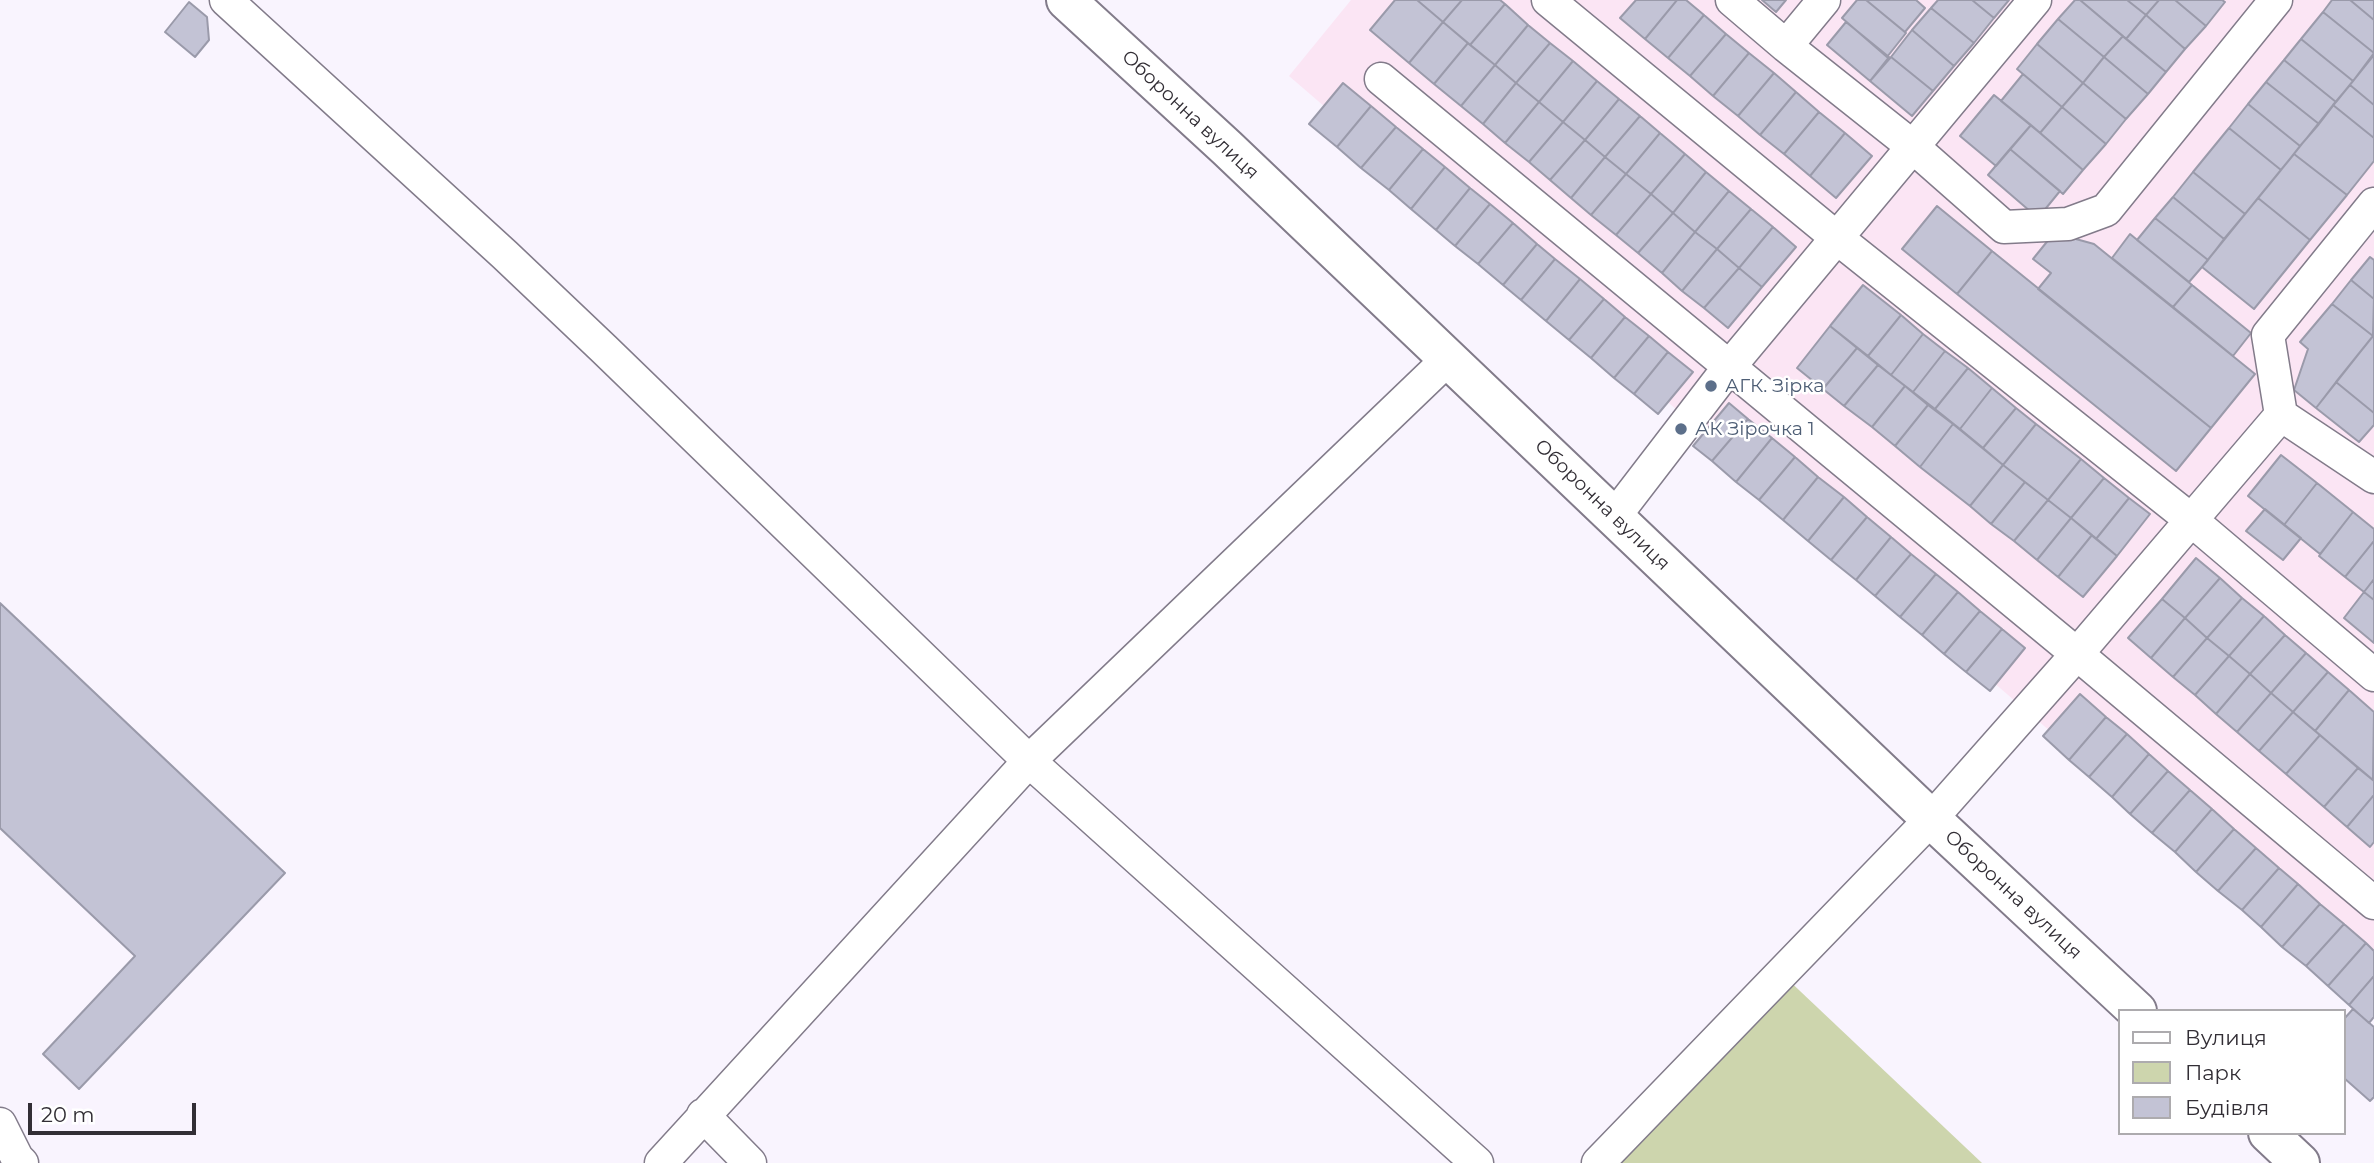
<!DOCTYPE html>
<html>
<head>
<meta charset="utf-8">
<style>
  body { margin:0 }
  #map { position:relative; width:2374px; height:1163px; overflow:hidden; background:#f9f4fe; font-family:Montserrat,sans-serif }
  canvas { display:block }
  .legend { position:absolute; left:2118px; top:1009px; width:228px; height:126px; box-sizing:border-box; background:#fff; border:2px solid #adabae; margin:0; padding:9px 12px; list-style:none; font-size:21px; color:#322e35 }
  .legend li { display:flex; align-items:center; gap:14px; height:35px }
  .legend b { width:35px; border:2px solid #adabae }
  .scale { position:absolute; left:28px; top:1103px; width:168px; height:32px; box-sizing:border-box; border:4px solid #322e35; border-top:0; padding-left:9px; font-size:21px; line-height:24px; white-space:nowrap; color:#322e35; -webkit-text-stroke:5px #fff; paint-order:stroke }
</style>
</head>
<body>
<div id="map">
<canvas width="2374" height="1163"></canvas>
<ul class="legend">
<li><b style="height:9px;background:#fff"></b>Вулиця</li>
<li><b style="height:19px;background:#cdd5ad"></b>Парк</li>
<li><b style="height:19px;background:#c3c3d5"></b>Будівля</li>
</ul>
<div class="scale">20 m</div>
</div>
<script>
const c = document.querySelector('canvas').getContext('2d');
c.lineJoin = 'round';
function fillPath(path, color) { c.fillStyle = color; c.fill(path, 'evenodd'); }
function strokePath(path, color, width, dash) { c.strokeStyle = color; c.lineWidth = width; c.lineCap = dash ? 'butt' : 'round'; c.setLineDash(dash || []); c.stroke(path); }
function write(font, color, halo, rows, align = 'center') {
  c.font = font + ' Montserrat,sans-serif'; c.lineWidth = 5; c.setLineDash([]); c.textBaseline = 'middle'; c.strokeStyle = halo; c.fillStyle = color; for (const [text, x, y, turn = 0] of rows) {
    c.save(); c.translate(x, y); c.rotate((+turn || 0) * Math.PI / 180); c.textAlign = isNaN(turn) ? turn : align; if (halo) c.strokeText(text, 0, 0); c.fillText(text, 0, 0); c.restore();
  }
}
const industrial = new Path2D(`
  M1351 0H2374V1010L1289 76Z`);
const green = new Path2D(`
  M1782 974 1982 1163H1601Z`);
const building = new Path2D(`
  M1395 0H1417L1443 22 1409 63 1370 30Z
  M1417 0H1462L1443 22Z
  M1462 0H1500L1505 4 1470 45 1443 22Z
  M1636 0H1677L1645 39 1620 18Z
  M1677 0H1686L1704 15 1668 58 1645 39Z
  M1762 0H1786L1776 12Z
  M1857 0H1866L1906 33 1887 57 1842 18Z
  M1866 0H1916L1925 8 1905 32Z
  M1938 0H1972L1994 18 1974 43 1931 8Z
  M1972 0H2009L1994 18Z
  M2075 0H2080L2123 36 2104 57 2058 19Z
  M2080 0H2127L2146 15 2126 39Z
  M2127 0H2159L2146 15Z
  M2159 0H2175L2206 26 2185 49 2146 15Z
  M2175 0H2222L2225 2 2206 26Z
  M2332 0H2350L2374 20V53L2323 12Z
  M2350 0H2374V20Z
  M189 2 207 17 209 40 195 57 165 32Z
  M1505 4 1528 25 1495 65 1470 45Z
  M1931 8 1974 43 1954 66 1912 30Z
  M2323 12 2374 53 2353 81 2301 39Z
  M1704 15 1726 34 1690 76 1668 58Z
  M2146 15 2185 49 2166 72 2126 39Z
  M2058 19 2104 57 2083 83 2037 44Z
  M1443 22 1468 43 1434 84 1409 63Z
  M1846 22 1889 57 1870 81 1827 45Z
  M1528 25 1550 43 1516 83 1495 65Z
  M1912 30 1954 66 1933 91 1891 57Z
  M1726 34 1749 53 1713 96 1690 76Z
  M2123 36 2166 72 2148 94 2104 57Z
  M2301 39 2353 81 2336 102 2284 60Z
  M1468 43 1495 65 1461 106 1434 84Z
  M1550 43 1573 61 1539 102 1516 83Z
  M2037 44 2083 83 2062 107 2017 69Z
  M1749 53 1774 73 1738 116 1713 96Z
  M2374 55V105L2350 85Z
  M1891 57 1933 91 1912 116 1870 81Z
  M2104 57 2148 94 2126 119 2083 83Z
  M2284 60 2336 102 2319 124 2266 82Z
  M1573 61 1597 81 1563 122 1539 102Z
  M1495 65 1516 83 1483 124 1461 106Z
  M1774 73 1796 92 1760 135 1738 116Z
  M2023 74 2062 107 2040 133 2001 101Z
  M1597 81 1619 99 1585 140 1563 122Z
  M2266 82 2319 124 2300 146 2248 104Z
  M1343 83 1371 106 1337 147 1309 124Z
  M1516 83 1539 102 1505 143 1483 124Z
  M2083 83 2126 119 2106 144 2062 107Z
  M2350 85 2374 105V138L2333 105Z
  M1796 92 1819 112 1784 154 1760 135Z
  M1994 95 2031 125 1996 166 1960 136Z
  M1619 99 1640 116 1605 157 1585 140Z
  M1539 102 1563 122 1529 162 1505 143Z
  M2248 104 2300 146 2281 170 2229 128Z
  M2333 105 2374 138V161L2347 195 2294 154Z
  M1371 106 1396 127 1361 168 1337 147Z
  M2062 107 2106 144 2083 170 2040 133Z
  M1819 112 1845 133 1810 176 1784 154Z
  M1640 116 1660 133 1626 174 1605 157Z
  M1563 122 1585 140 1550 180 1529 162Z
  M2031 125 2083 170 2063 194 2010 149Z
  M1396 127 1423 149 1389 190 1361 168Z
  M2229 128 2281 170 2245 214 2193 172Z
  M1660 133 1685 154 1651 194 1626 174Z
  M1845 133 1872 156 1836 198 1810 176Z
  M1585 140 1605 157 1571 198 1550 180Z
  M1423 149 1445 167 1411 209 1389 190Z
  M2010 149 2060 191 2038 218 1988 175Z
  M1685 154 1706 172 1673 213 1651 194Z
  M2294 154 2347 195 2310 240 2258 198Z
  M1605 157 1626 174 1591 215 1571 198Z
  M1445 167 1470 188 1436 230 1411 209Z
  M1706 172 1729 191 1695 232 1673 213Z
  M2193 172 2245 214 2224 239 2173 197Z
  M1626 174 1651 194 1616 235 1591 215Z
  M1470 188 1490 204 1455 246 1436 230Z
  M1729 191 1751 209 1717 249 1695 232Z
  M1651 194 1673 213 1638 253 1616 235Z
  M2173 197 2224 239 2208 260 2155 218Z
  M2258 198 2310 240 2254 309 2202 267Z
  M1490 204 1513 223 1478 264 1455 246Z
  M1937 206 1992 251 1957 294 1902 249Z
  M1751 209 1773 227 1739 268 1717 249Z
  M1673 213 1695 232 1662 273 1638 253Z
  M2155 218 2208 260 2189 282 2137 240Z
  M1513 223 1537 244 1503 285 1478 264Z
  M1773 227 1796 247 1762 287 1739 268Z
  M1695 232 1717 249 1682 291 1662 273Z
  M2054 233 2094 244 2255 374 2211 428 2038 289 2051 273 2033 259Z
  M2130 234 2192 285 2173 307 2112 258Z
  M1537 244 1555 259 1521 300 1503 285Z
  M1717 249 1739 268 1704 308 1682 291Z
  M1992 251 2211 428 2176 471 1957 294Z
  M2370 257 2374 260V299L2351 280Z
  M1555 259 1580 279 1546 321 1521 300Z
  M1739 268 1762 287 1728 328 1704 308Z
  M1580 279 1604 299 1569 340 1546 321Z
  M2351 280 2374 299 2373 336 2332 304Z
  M1863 285 1901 315 1868 356 1830 326Z
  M2192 285 2251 333 2233 356 2173 307Z
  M1604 299 1625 317 1591 358 1569 340Z
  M2332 304 2373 336 2316 408 2294 390 2308 349 2300 342Z
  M1901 315 1923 334 1891 375 1868 356Z
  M1625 317 1649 336 1614 378 1591 358Z
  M1830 326 1857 348 1823 389 1797 368Z
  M1923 334 1945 351 1913 392 1891 375Z
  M1649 336 1668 352 1634 394 1614 378Z
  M2373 336 2374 337V413L2336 382Z
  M1857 348 1878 365 1844 406 1823 389Z
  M1945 351 1968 368 1935 409 1913 392Z
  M1668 352 1693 372 1658 414 1634 394Z
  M1878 365 1905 386 1872 427 1844 406Z
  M1968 368 1992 388 1960 429 1935 409Z
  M2336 382 2374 413V425L2359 442 2316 408Z
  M1905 386 1928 405 1895 446 1872 427Z
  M1992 388 2016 408 1983 448 1960 429Z
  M1729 403 1748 419 1712 461 1693 446Z
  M1928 405 1953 424 1920 467 1895 446Z
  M2016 408 2036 424 2003 465 1983 448Z
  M1748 419 1772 438 1736 482 1712 461Z
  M1953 424 2003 465 1970 506 1920 467Z
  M2036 424 2081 459 2048 500 2003 465Z
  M1772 438 1795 457 1759 500 1736 482Z
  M2281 455 2317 483 2284 525 2248 496Z
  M1795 457 1818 477 1783 520 1759 500Z
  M2081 459 2104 478 2071 518 2048 500Z
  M2003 465 2025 482 1991 524 1970 506Z
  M1818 477 1844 497 1808 541 1783 520Z
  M2104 478 2129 498 2096 539 2071 518Z
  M2025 482 2048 500 2014 541 1991 524Z
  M2317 483 2353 512 2320 554 2284 525Z
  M1844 497 1867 517 1831 560 1808 541Z
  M2129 498 2150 514 2117 556 2096 539Z
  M2048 500 2071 518 2037 560 2014 541Z
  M2265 509 2301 538 2283 560 2246 531Z
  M2353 512 2374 529V541L2345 577 2319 556Z
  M1867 517 1891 537 1856 580 1831 560Z
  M2071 518 2092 535 2058 577 2037 560Z
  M2092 535 2117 556 2083 597 2058 577Z
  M1891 537 1911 554 1875 596 1856 580Z
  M2374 541V579L2364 592 2345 577Z
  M1911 554 1936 574 1900 617 1875 596Z
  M2196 558 2220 578 2185 618 2162 599Z
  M1936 574 1958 592 1922 635 1900 617Z
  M2220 578 2242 598 2207 638 2185 618Z
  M2374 579V600L2364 592Z
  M1958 592 1980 611 1944 654 1922 635Z
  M2364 592 2374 600V643L2344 618Z
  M2242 598 2264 616 2229 656 2207 638Z
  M2162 599 2185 618 2151 658 2128 638Z
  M0 603 285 873 79 1089 43 1054 135 956 0 828Z
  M1980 611 2002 629 1966 672 1944 654Z
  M2264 616 2285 635 2250 674 2229 656Z
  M2185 618 2207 638 2173 677 2151 658Z
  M2002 629 2025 648 1990 691 1966 672Z
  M2285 635 2306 653 2271 693 2250 674Z
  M2207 638 2229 656 2195 695 2173 677Z
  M2306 653 2328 672 2293 712 2271 693Z
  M2229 656 2250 674 2216 714 2195 695Z
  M2328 672 2349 690 2315 731 2293 712Z
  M2250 674 2271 693 2237 732 2216 714Z
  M2349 690 2374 712 2373 780 2315 731Z
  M2271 693 2293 712 2259 751 2237 732Z
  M2080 694 2106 717 2069 760 2043 736Z
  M2293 712 2320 735 2286 774 2259 751Z
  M2106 717 2127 734 2089 777 2069 760Z
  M2127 734 2149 754 2112 797 2089 777Z
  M2320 735 2358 768 2324 807 2286 774Z
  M2149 754 2168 771 2130 814 2112 797Z
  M2358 768 2374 781V795L2347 827 2324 807Z
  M2168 771 2190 790 2152 833 2130 814Z
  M2190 790 2212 809 2175 852 2152 833Z
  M2374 795V842L2370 847 2347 827Z
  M2212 809 2234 829 2196 872 2175 852Z
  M2234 829 2256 848 2218 891 2196 872Z
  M2256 848 2279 868 2242 910 2218 891Z
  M2279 868 2298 884 2261 927 2242 910Z
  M2298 884 2320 904 2282 947 2261 927Z
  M2320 904 2344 924 2306 966 2282 947Z
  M2344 924 2366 943 2328 986 2306 966Z
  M2366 943 2374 951V976L2349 1005 2328 986Z
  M2374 976V1017L2369 1023 2349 1005Z
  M2353 1009 2374 1027V1097L2370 1101 2344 1078V1019Z`);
const lane = new Path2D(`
  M226 0 505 255 604 349 1029 761 1477 1163
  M1548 0 1837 238 2190 519 2374 675
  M1732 0 1786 46 1912 146 2004 227 2068 224 2106 210 2276 0
  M1786 46 1824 0
  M1381 79 2077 654 2374 903
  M2281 415 2374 477
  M1614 517 1730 366 2035 0
  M703 1115 750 1163
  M0 1124 17 1158 22 1163
  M661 1163 1029 761 1449 358
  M1598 1163 1931 819 2077 654 2281 415 2268 335 2374 204`);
const secondary = new Path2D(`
  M1066 0 1227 148 1931 819 2137 1011
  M2268 1133 2300 1163`);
const markers = [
  [1711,386,7,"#5c6f8a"],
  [1681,429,7,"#5c6f8a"]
];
const streetNames = [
  ["Оборонна вулиця",1190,115,43],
  ["Оборонна вулиця",1602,505,44],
  ["Оборонна вулиця",2013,895,43]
];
const serviceNames = [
  ["АГК. Зірка",1725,386],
  ["АК Зірочка 1",1695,429]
];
fillPath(industrial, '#fbe5f4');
fillPath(green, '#cdd5ad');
fillPath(building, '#c3c3d5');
strokePath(building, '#9a9aaa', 2);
strokePath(lane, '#827b8a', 35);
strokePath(secondary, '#827b8a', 42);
strokePath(lane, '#fff', 32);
strokePath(secondary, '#fff', 38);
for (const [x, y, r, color] of markers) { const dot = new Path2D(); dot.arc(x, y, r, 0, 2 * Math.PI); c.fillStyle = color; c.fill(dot); strokePath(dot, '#fff', 2.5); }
write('19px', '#322e35', '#fff', streetNames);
write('19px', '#4e5e75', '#fff', serviceNames, 'left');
</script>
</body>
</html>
